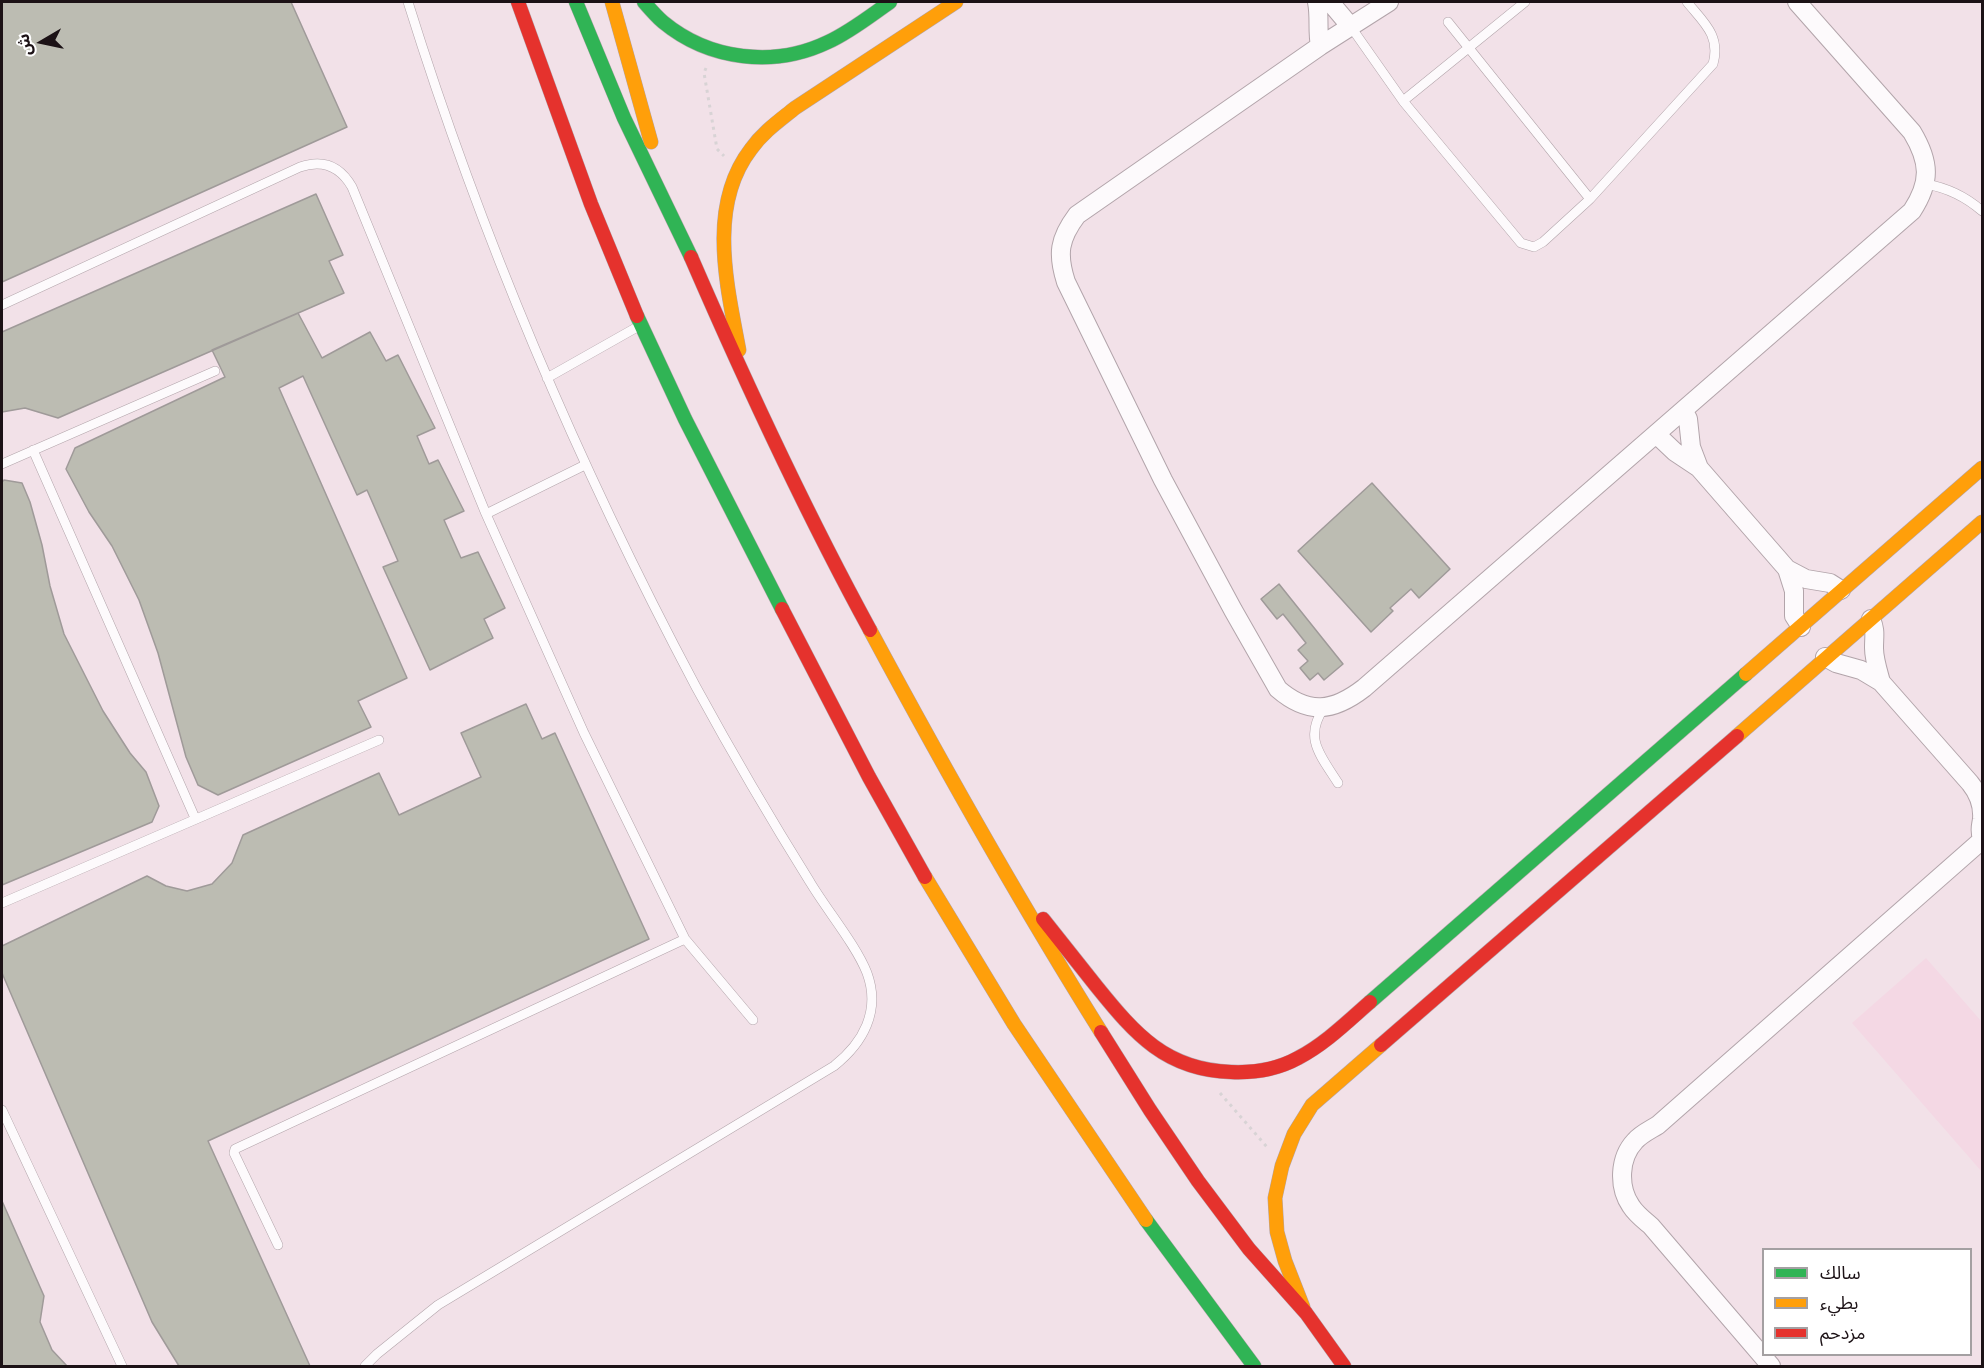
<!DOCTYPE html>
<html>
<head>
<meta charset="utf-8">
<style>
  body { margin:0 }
  #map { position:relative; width:1984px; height:1368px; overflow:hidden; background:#f2e1e8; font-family:"IBM Plex Sans","Noto Sans Arabic",sans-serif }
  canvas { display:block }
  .frame { position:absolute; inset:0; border:3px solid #1c1216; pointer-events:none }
  .legend { position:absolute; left:1762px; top:1248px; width:210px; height:108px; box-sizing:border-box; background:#fff; border:2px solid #a4a0a2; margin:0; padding:8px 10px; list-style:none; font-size:18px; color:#1c1216 }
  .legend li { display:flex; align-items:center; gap:12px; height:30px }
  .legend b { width:30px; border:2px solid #a4a0a2 }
  .north { position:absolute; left:12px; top:12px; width:60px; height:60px; -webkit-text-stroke:4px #fff; paint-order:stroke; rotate:261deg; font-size:16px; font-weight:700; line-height:24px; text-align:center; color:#1c1216 }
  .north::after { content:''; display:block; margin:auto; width:21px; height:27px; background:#1c1216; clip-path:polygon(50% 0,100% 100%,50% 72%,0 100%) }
</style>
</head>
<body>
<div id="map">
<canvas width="1984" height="1368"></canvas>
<div class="frame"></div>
<ul class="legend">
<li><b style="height:8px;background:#30b455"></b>سالك</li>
<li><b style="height:8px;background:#ff9f0a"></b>بطيء</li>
<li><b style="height:8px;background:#e5322d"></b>مزدحم</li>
</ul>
<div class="north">ش</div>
</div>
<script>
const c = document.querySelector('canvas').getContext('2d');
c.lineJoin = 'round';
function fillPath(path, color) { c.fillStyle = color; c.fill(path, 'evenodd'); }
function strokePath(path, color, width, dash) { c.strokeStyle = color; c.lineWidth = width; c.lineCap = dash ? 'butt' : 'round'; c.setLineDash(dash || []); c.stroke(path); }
const built = new Path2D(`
  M1926 958 1982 1022V1172L1852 1023Z`);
const building = new Path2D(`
  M2 2H291L347 127 2 282Z
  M316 194 343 255 329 261 344 293 58 418 25 408 2 412V332Z
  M298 313 322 358 370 332 386 361 398 355 435 428 417 436 429 464 438 460 464 511 444 520 461 558 478 552 505 608 484 619 493 638 430 670 383 567 398 561 367 490 357 495 303 376 279 388 407 678 358 701 371 727 218 795 198 785 186 757 158 653 139 600 112 546 89 512 66 469 75 448 225 377 212 350Z
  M4 480 22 483 30 502 42 545 50 586 64 634 103 711 130 753 146 772 159 806 152 822 2 885V482Z
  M1372 483 1450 569 1419 598 1411 589 1390 608 1393 611 1371 632 1298 551Z
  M1279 584 1343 664 1324 680 1318 673 1310 680 1300 668 1308 661 1298 650 1306 643 1283 614 1277 619 1261 599Z
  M526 704 542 739 555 733 649 939 208 1141 310 1366H179L152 1322 2 973V946L147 876 166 886 187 891 212 884 232 863 243 835 379 773 399 815 481 777 461 733Z
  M2 1201 44 1296 40 1322 52 1350 67 1366H2Z`);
const path = new Path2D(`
  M706 68 704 73 717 149 724 156
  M1220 1093 1267 1147`);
const lane = new Path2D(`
  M1448 22 1590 199
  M1351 27 1403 101 1521 243 1534 247 1543 242 1590 199 1713 64C1721 35 1703 22 1687 2
  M1403 101 1525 2
  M1926 184C1948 188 1965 196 1982 211
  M2 305 300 167C323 159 340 166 352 187L486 514 584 733 685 939 753 1020
  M547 378 639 326
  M33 450 195 818
  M2 464 215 371
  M486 514 585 465
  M1324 708C1303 738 1321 756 1338 783
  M2 903 379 740
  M2 1110 122 1366
  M278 1245 234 1153 235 1149 685 939
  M365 1366 377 1354 438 1305 834 1066C863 1043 881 1011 867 973 856 945 826 909 810 882 770 818 732 753 696 687 579 467 482 239 408 2`);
const street = new Path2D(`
  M1317 2C1320 17 1317 31 1320 46
  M1330 2 1351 27
  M1389 2 1320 46 1077 215C1059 239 1057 254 1066 282L1163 480 1233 610 1278 689C1308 715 1333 712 1364 688L1912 211C1931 182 1930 162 1912 132L1797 2
  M1684 411 1688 419 1691 447 1699 468
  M1656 434 1675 452 1699 468 1787 569 1806 579 1830 583 1841 590
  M1787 569 1794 591V616L1801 627
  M1871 619C1876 631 1874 635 1874 648 1874 659 1878 671 1881 682
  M1825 657 1836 663 1861 670 1881 682 1970 783C1978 793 1983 806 1982 819 1981 827 1979 830 1982 838
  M1771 1366 1651 1226C1644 1220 1636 1214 1631 1206 1618 1187 1619 1158 1635 1141 1641 1134 1650 1130 1658 1125L1982 840`);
const fast = new Path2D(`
  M576 2 624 118 691 257
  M644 2C650 9 656 16 663 22 709 60 774 68 828 42 850 32 870 16 890 2
  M637 316 685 419 782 609
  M1370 1002 1746 674
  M1146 1220 1254 1366`);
const slow = new Path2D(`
  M612 2 651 142
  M739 350C727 285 707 206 751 149 763 132 779 121 795 108L956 2
  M870 630C943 766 1019 901 1101 1032
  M1746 674 1982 468
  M1737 736 1982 522
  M925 877 1014 1024 1146 1220
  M1303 1307 1285 1261 1277 1232 1275 1198 1282 1166 1294 1134 1312 1105 1381 1045`);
const jam = new Path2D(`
  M518 2 591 204 637 316
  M691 257C746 384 804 509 870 630
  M782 609 869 777 925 877
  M1043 919C1061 942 1079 964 1097 987 1135 1034 1166 1070 1231 1072 1254 1073 1278 1069 1298 1058 1325 1044 1347 1022 1370 1002
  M1101 1032 1150 1110 1198 1181 1249 1249 1306 1313 1344 1366
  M1381 1045 1737 736`);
fillPath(built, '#f4d8e4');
fillPath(building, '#bcbcb2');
strokePath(building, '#9f9a99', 1.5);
strokePath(lane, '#b2a4aa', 10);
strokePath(street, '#b2a4aa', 20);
strokePath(fast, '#b2a4aa', 15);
strokePath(slow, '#b2a4aa', 15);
strokePath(jam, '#b2a4aa', 15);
strokePath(path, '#d8d3d5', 3, [3, 4.5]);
strokePath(lane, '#fdfafc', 9);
strokePath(street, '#fdfafc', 18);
strokePath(fast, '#30b455', 14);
strokePath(slow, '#ff9f0a', 14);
strokePath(jam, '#e5322d', 14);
</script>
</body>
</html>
